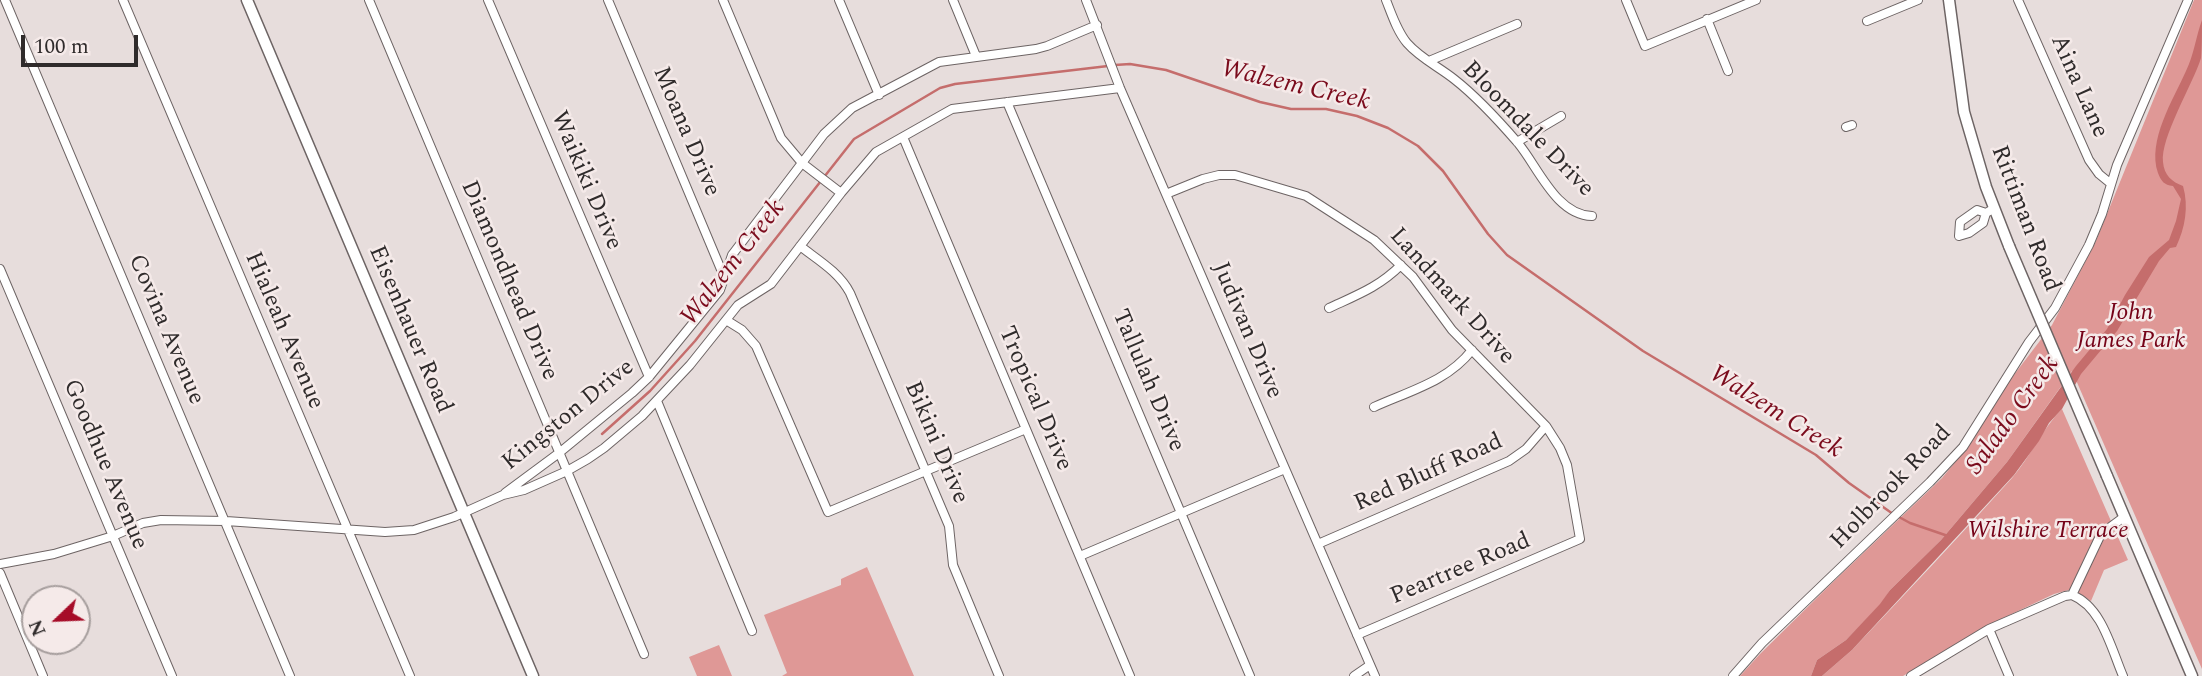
<!DOCTYPE html>
<html>
<head>
<meta charset="utf-8">
<style>
  body { margin:0 }
  #map { position:relative; width:2202px; height:676px; overflow:hidden; background:#e7dddc; font-family:Spectral,serif }
  canvas { display:block }
  .north { position:absolute; left:21px; top:585px; width:70px; height:70px; box-sizing:border-box; background:#f5eae9; border:2px solid #a69e9d; border-radius:50%; rotate:247deg; font-size:19px; font-weight:700; line-height:28px; text-align:center; color:#2f2b2b }
  .north::after { content:''; display:block; margin:auto; width:24px; height:32px; background:#a60c28; clip-path:polygon(50% 0,100% 100%,50% 72%,0 100%) }
  .scale { position:absolute; left:21px; top:35px; width:117px; height:32px; box-sizing:border-box; border:4px solid #2f2b2b; border-top:0; padding-left:9px; font-size:21px; line-height:24px; white-space:nowrap; color:#2f2b2b; -webkit-text-stroke:5px #f5eae9; paint-order:stroke }
</style>
</head>
<body>
<div id="map">
<canvas width="2202" height="676"></canvas>
<div class="north">N</div>
<div class="scale">100 m</div>
</div>
<script>
const c = document.querySelector('canvas').getContext('2d');
c.lineJoin = 'round';
function fillPath(path, color) { c.fillStyle = color; c.fill(path, 'evenodd'); }
function strokePath(path, color, width, dash) { c.strokeStyle = color; c.lineWidth = width; c.lineCap = dash ? 'butt' : 'round'; c.setLineDash(dash || []); c.stroke(path); }
function write(font, color, halo, rows, align = 'center') {
  c.font = font + ' Spectral,serif'; c.lineWidth = 5; c.setLineDash([]); c.textBaseline = 'middle'; c.strokeStyle = halo; c.fillStyle = color; for (const [text, x, y, turn = 0] of rows) {
    c.save(); c.translate(x, y); c.rotate((+turn || 0) * Math.PI / 180); c.textAlign = isNaN(turn) ? turn : align; if (halo) c.strokeText(text, 0, 0); c.fillText(text, 0, 0); c.restore();
  }
}
const green = new Path2D(`
  M2194 0H2202V669L2072 371 2007 462 1941 540 1890 590 1881 604 1846 640 1817 660 1811 676H1740L1760 654 1832 583 1942 478 1966 449 2010 380 2052 325 2096 241Z
  M2062 409 2128 560 2104 570 2091 601 2072 589 2054 594 1982 628 1903 676H1822L1852 650C1906 593 1960 536 2012 478 2031 456 2042 429 2062 409Z
  M867 567 914 676H782L787 673 764 615 841 585V579Z
  M719 645 732 676H697L689 657Z`);
const water = new Path2D(`
  M2202 20C2202 31 2202 47 2201 58 2193 84 2160 138 2163 162 2164 175 2172 182 2183 186 2189 207 2185 228 2176 247L2170 248 2159 261 2117 331 2081 374 2062 409 2049 423 2039 441 2014 475 1852 650 1822 676H1811L1817 660 1846 640 1880 604 1890 590 1941 540 2007 462 2076 366 2107 329 2125 295 2149 257 2169 240 2176 221 2181 199 2173 186C2164 185 2161 181 2158 173 2147 141 2173 100 2186 71 2194 55 2196 36 2202 20Z`);
const stream = new Path2D(`
  M1115 65 1130 64 1166 70 1260 102 1291 109H1326L1357 116 1388 128 1418 146 1443 171 1488 234 1507 255 1643 351 1816 455 1849 483 1893 514
  M602 434 650 391 695 341 854 139 940 88 955 84 1108 66
  M1899 517 1910 523 1948 536`);
const minor = new Path2D(`
  M5 0 290 676
  M123 0 410 676
  M369 0 644 654
  M488 0 649 377
  M608 0 725 279
  M723 0 781 138 802 163 841 193
  M839 0 879 95
  M953 0 976 56
  M1086 0 1120 88 1375 676
  M1386 0C1392 15 1397 31 1407 43 1420 58 1439 67 1454 79 1477 97 1499 121 1518 143 1538 167 1556 215 1592 216
  M1626 0 1645 46 1756 0
  M2018 0 2089 160 2099 174 2110 183
  M1707 19 1728 71
  M1867 21 1918 0
  M1429 61 1517 24
  M1007 102 1250 676
  M1846 127 1852 125
  M903 137 1130 676
  M1517 142 1561 116
  M1166 194 1203 179 1219 175H1235L1306 196 1374 240 1413 277 1452 330 1546 426 1560 448 1567 465 1580 539 1357 635
  M1986 213 1977 210 1960 222 1959 236 1969 233 1983 223 1986 213 1993 209
  M800 246C818 260 839 272 850 293L949 526 953 565 999 676
  M0 269 172 676
  M1329 308C1357 295 1379 287 1401 265
  M726 320 742 330 756 346 828 512 1026 429
  M657 401 752 631
  M1374 407C1409 391 1447 382 1472 350
  M505 493 559 453 632 393 649 377 720 290 732 255 824 134 852 108 939 62 1036 49 1047 46 1097 25
  M1318 544 1509 461 1526 449 1546 426
  M1080 556 1285 469
  M0 564 54 554 113 536 143 523 161 520 226 521 385 532 414 530 454 517 503 495 524 490 567 471 588 459 604 448 642 416 690 365 738 305 771 284 841 193 876 152 952 109 1120 88
  M0 573 43 676
  M2072 595C2102 607 2111 648 2123 676
  M2072 595 2101 534 2124 517
  M1989 629 2009 676
  M1354 676 1370 665
  M1733 676 1762 643 1930 482 1963 447 2029 342 2055 308 2089 245 2102 214 2117 165 2188 0
  M1911 676 1989 629 2065 596 2072 595`);
const major = new Path2D(`
  M247 0 533 676
  M1949 0 1964 112 1986 187 2009 246
  M2107 476 2192 676`);
const majorBridge = new Path2D(`
  M2009 246 2107 476`);
const streetNames = [
  ["Aina Lane",2078,87,66],
  ["Bloomdale Drive",1527,130,46],
  ["Moana Drive",685,132,67],
  ["Waikiki Drive",585,181,67],
  ["Rittiman Road",2024,219,69],
  ["Diamondhead Drive",508,281,67],
  ["Landmark Drive",1451,297,48],
  ["Covina Avenue",165,330,67],
  ["Eisenhauer Road",409,330,67],
  ["Hialeah Avenue",283,331,67],
  ["Judivan Drive",1246,331,67],
  ["Tallulah Drive",1147,381,67],
  ["Tropical Drive",1034,399,67],
  ["Kingston Drive",569,416,-39],
  ["Bikini Drive",935,443,67],
  ["Goodhue Avenue",104,465,67],
  ["Red Bluff Road",1429,474,-24],
  ["Holbrook Road",1892,488,-46],
  ["Peartree Road",1461,570,-23]
];
const parkNames = [
  ["John",2131,314],
  ["James Park",2131,342],
  ["Wilshire Terrace",2048,532]
];
const waterNames = [
  ["Walzem Creek",1295,87,13],
  ["Walzem Creek",734,264,-52],
  ["Walzem Creek",1775,413,32],
  ["Salado Creek",2014,416,-54]
];
fillPath(green, '#df9896');
fillPath(water, '#c56d6c');
strokePath(stream, '#c56d6c', 2.5);
strokePath(minor, '#6d6464', 10);
strokePath(major, '#6d6464', 13);
strokePath(minor, '#fff', 8);
strokePath(major, '#fff', 10);
strokePath(majorBridge, '#6d6464', 13, []);
strokePath(majorBridge, '#fff', 10);
write('24px', '#2f2b2b', '#f5eae9', streetNames);
write('italic 24px', '#750318', '#f5eae9', parkNames);
write('italic 26px', '#7b0c1d', '#f5eae9', waterNames);
</script>
</body>
</html>
